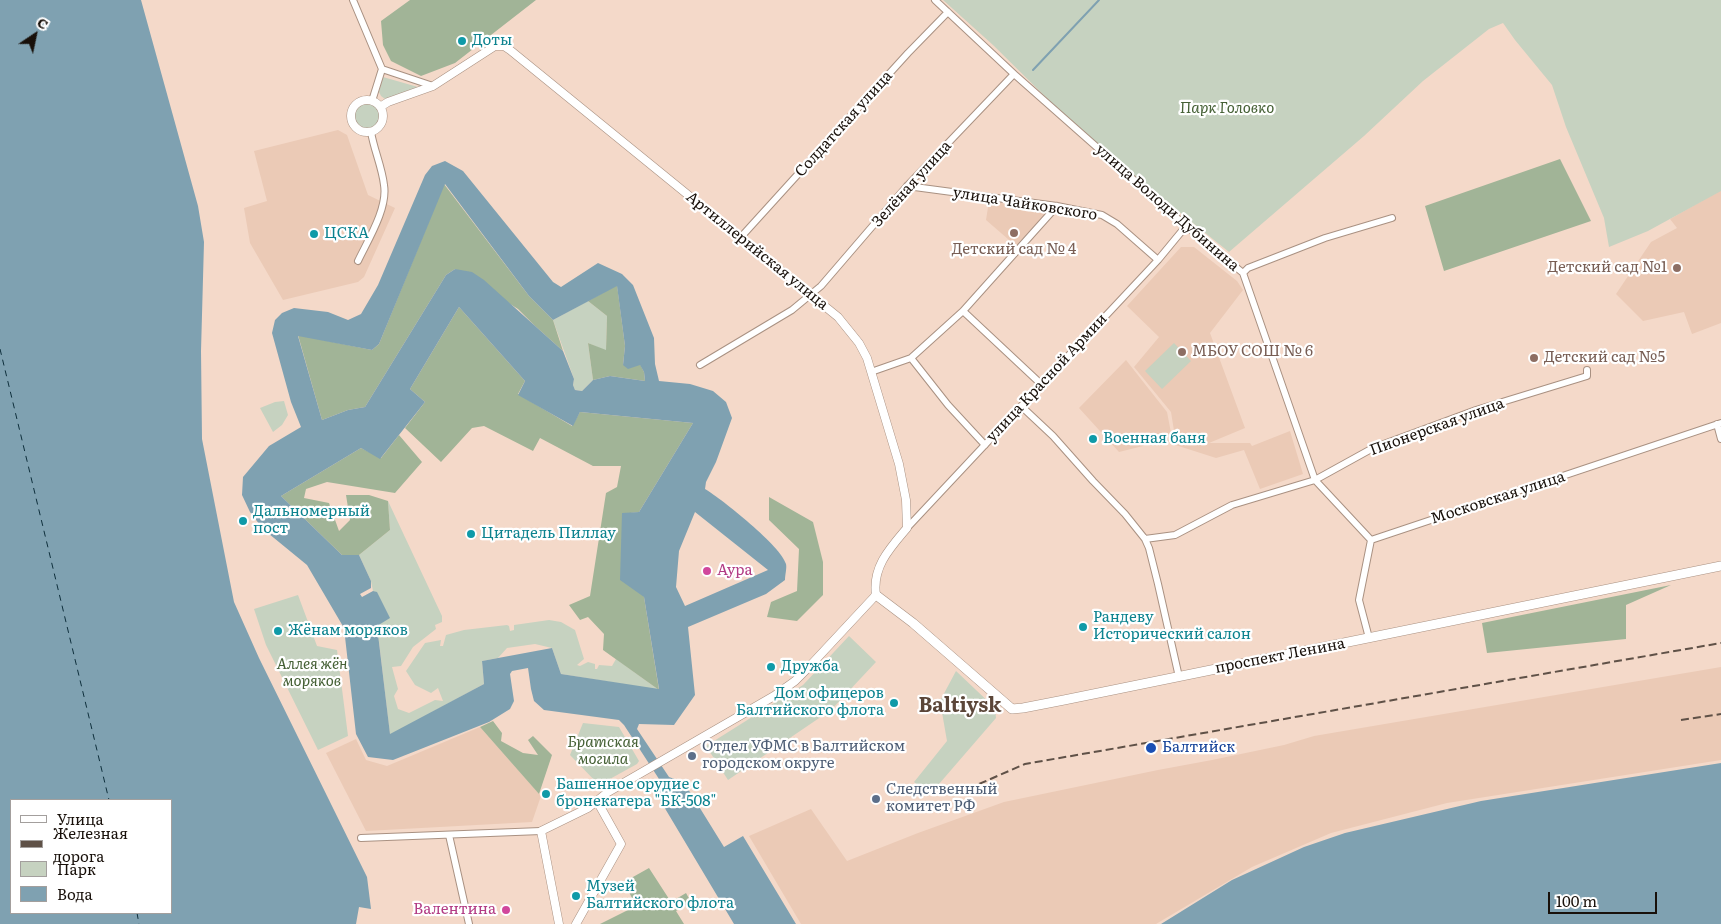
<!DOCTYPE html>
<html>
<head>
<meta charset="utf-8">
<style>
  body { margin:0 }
  #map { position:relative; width:1721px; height:924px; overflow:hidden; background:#f4d9c9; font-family:Literata,serif }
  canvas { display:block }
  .legend { position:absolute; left:10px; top:799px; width:162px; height:115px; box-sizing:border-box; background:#fff; border:1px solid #a39f9d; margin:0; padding:6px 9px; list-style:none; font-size:15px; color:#18100a }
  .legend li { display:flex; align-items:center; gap:10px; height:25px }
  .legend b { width:25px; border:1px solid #a39f9d }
  .north { position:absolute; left:10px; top:10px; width:50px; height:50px; -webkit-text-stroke:4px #fff; paint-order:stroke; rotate:34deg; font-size:14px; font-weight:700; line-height:20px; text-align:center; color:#18100a }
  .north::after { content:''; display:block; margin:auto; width:18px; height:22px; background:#18100a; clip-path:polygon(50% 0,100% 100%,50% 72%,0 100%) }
  .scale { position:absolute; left:1548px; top:892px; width:109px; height:22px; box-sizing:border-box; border:2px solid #18100a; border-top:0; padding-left:6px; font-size:15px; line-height:18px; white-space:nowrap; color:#18100a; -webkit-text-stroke:4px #fff; paint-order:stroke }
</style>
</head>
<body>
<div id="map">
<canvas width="1721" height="924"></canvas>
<ul class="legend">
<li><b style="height:6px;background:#fff"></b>Улица</li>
<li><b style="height:6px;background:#5f5147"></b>Железная дорога</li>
<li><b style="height:14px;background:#c6d2c0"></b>Парк</li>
<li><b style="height:14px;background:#7fa1b1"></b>Вода</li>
</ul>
<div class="north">С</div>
<div class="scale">100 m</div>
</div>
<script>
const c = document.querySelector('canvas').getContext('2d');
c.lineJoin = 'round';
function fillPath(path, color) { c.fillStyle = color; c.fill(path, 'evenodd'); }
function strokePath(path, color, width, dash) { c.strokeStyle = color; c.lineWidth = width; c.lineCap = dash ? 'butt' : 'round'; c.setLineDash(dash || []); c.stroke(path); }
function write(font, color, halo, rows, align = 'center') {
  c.font = font + ' Literata,serif'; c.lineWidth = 4.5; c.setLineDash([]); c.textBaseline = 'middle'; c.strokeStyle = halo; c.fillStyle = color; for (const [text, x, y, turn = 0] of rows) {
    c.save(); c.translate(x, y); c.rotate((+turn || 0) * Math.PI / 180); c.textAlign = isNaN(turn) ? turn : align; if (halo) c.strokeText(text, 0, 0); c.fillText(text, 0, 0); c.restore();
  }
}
const built = new Path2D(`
  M338 130 347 135 368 195 395 208 364 277 358 282 283 300 250 243 244 208 267 201 254 151Z
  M1721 190V323L1692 334 1684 312 1643 321 1616 294 1651 242 1677 228 1670 219Z
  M989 201 1041 209 1045 212 1044 215 1016 246 986 220Z
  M1181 247H1194L1237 281 1243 290 1210 333 1245 428 1209 443H1250L1252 446 1290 431 1303 474 1260 489 1244 450 1216 458 1166 442 1159 435 1143 446 1119 452 1079 408 1126 360 1167 412 1172 438 1206 443 1175 437 1171 412 1134 367 1159 337 1127 306Z
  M1721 667V760L1447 803 1331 833 1252 867 1156 924H801L749 836 811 809 847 861 918 833 1004 802 1158 770 1212 760 1284 745 1314 736Z
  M480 727 541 796 532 822 366 831 326 753 356 739 366 760 387 766Z`);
const green = new Path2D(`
  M943 0H1721V191L1648 231 1609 247 1604 218 1566 127 1552 85 1515 40 1503 23 1489 29 1423 81 1364 136 1229 252 1088 139 993 45Z
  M383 77 418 87 385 99 381 96 379 92Z
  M354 117a13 13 0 1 1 26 0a13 13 0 1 1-26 0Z
  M588 301 607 316 606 351 588 343 593 380 582 391 575 390 573 385 574 379 553 320Z
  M1174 343 1191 361 1162 389 1145 371Z
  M284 401 288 415 282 425 273 432 260 408 275 402Z
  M388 501 442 616V622L435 625 436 629 413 647 401 666 392 667 398 689 394 696 398 709 409 713 435 700 443 701 438 688 431 693 415 685 406 671 425 643 441 640 440 646H443L446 635 464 630 507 625 509 626 510 631 514 630V625L549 620 561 622 575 630 584 659 577 665 580 666 588 662 595 664V669H597L599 665 612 666 616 659 659 690 561 674 552 648 535 644 507 648 498 658 482 661 484 684 390 735 377 625V593L373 591 371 581 359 555 390 530Z
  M298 595 317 646 337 650 348 736 318 750 266 645 254 609Z
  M849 636 876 662 831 710 728 780 706 746 803 685Z
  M956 671 995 708 996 718 939 784 926 792 914 782 947 741 940 701Z
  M583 723 619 727 639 761 637 764 599 785 570 755Z`);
const forest = new Path2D(`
  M410 0H536L455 63 421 76 391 61 383 45 381 21Z
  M1560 159 1591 221 1444 271 1425 206Z
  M444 184 529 296 553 320 563 351 534 325 518 309 455 269 446 275 365 407 348 410 322 420 298 335 372 350 379 344Z
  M617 285 625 346 623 365 640 364 644 372 645 381 610 376 593 380 588 343 606 350 607 316 588 301Z
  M459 307 525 381 518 394 572 426 580 412 693 423 639 512 622 514 644 597 659 690 603 650 604 634 588 617 580 620 569 605 590 596 606 493 617 487 621 466H593L540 438 533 451 484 426 472 428 441 462 405 428 425 402 410 389Z
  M399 435 422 462 395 493 327 482 306 489 304 498 329 503 339 531 350 520 346 495H369L388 501 390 530 359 555H342L281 496 361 448 381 458Z
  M769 497 813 522 823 562V595L797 621 767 617 771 602 797 591 799 549 769 520Z
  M1671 585 1626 605V639L1487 653 1482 623Z
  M493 721 502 733 501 741 523 753 538 755 528 740 533 736 552 755 539 794 480 727Z
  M649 868 671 902 686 893 691 902 676 911 684 924H600L636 906 624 882Z`);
const water = new Path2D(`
  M0 0H141L198 206 204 242 201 351 202 439 234 602 259 658 367 877 371 909 359 907 356 924H0ZM11 800H171V913H11Z
  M445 161 463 171 553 282 561 287 598 263 622 274 633 285 654 338 655 364 659 381 690 384 713 391 726 402 732 418 716 462 706 482 705 489C722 499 782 547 786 564 787 568 785 575 785 580L766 594 688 627 695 695 674 725 639 724 637 729 669 777 680 781 690 792 724 847 743 836 796 924H734L651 785 659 779 624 725 619 720 544 710 534 701 531 689 528 668 512 671 510 674 514 701 510 709 489 722 393 760 368 757 356 734 344 628 307 565 263 529 250 512 242 495 243 477 269 446 301 427 291 402 272 333 275 320 282 313 294 308 328 312 348 320 361 314 378 285 425 175 432 166ZM445 184 529 296 553 320 617 286 625 346 623 365 628 369 640 365 644 372 645 381 610 376 593 380 582 391 575 390 573 385 574 379 563 351 484 280 472 272 455 269 446 275 365 407 348 410 322 420 298 336 372 350 379 344ZM459 307 525 381 518 395 573 426 580 412 693 423 639 512 622 513 620 580 644 597 659 689 561 674 552 648 482 661 484 684 390 734 377 626 390 618 377 592 373 591 362 597 360 594 371 588V581L359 555H342L281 496 361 448 380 459 425 402 410 389ZM695 512 768 570 685 606 676 587 679 551Z
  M1721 763V924H1161L1232 880 1304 847 1345 833 1481 801Z`);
const stream = new Path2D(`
  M1033 70 1099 0`);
const ferry = new Path2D(`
  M0 349 109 800
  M137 913 139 924`);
const minor = new Path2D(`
  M353 0 382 69 372 101
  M935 0 1014 74 1186 226 1243 273 1315 480 1371 540
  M382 69 433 86
  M907 186 1057 206 1102 215 1117 224 1158 260
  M741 237 908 53 948 12
  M358 261C368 240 388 208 384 185 382 167 374 150 371 132
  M1243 273 1248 268 1325 238 1392 218
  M963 311 1041 384
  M911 358 948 405 985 445
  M700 365 792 310 821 286 907 186 1014 74
  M871 372 911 358 963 311 1057 206
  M1021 406 1053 436 1093 481 1125 514 1145 539 1149 548 1158 584 1179 677
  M1717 424 1721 439
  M907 528 1158 260 1186 226
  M1145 539 1175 535 1232 505 1315 480 1373 448 1476 410 1587 376V370
  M1369 638 1359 600 1371 540 1721 423
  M449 835 469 924
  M361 838 541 831`);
const tertiary = new Path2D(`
  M351 116a16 16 0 1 1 32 0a16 16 0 1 1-32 0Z
  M380 107 388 102 433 86 495 46H504L510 50 838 317 859 343 867 358 899 464 906 500 907 528C890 548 872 567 876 595L807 669 795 681 774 696 608 792 588 808 541 831 559 924
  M576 924 621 844 597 801`);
const secondary = new Path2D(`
  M876 595 913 623 1012 709 1023 708 1064 700 1721 566`);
const rail = new Path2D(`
  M1681 720 1721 714
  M979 784 1025 764 1721 643`);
const markers = [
  [462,41,5,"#0f9aa8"],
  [1014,233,5,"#8d6e63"],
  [314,234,5,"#0f9aa8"],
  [1677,268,5,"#8d6e63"],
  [1182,352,5,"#8d6e63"],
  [1534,358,5,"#8d6e63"],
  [1093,439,5,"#0f9aa8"],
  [243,521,5,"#0f9aa8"],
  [471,534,5,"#0f9aa8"],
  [707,571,5,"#d1479c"],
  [1083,627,5,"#0f9aa8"],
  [278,631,5,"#0f9aa8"],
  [771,667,5,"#0f9aa8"],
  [894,703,5,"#0f9aa8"],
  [1151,748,6,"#1a4fb4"],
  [692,756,5,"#5c6f8a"],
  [546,794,5,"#0f9aa8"],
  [876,799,5,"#5c6f8a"],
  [576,896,5,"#0f9aa8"],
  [506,910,5,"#d1479c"]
];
const cultureNames = [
  ["Доты",472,41],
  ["ЦСКА",324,234],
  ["Военная баня",1103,439],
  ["Дальномерный",253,512],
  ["пост",253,529],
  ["Цитадель Пиллау",481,534],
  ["Рандеву",1093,618],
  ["Исторический салон",1093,635],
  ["Жёнам моряков",288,631],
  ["Дружба",781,667],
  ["Дом офицеров",884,694,"right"],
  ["Балтийского флота",884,711,"right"],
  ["Башенное орудие с",556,785],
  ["бронекатера \"БК-508\"",556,802],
  ["Музей",586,887],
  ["Балтийского флота",586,904]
];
const parkNames = [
  ["Парк Головко",1227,109],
  ["Аллея жён",312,665],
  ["моряков",312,682],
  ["Братская",603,743],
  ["могила",603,760]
];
const streetNames = [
  ["Солдатская улица",844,124,-48],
  ["Зелёная улица",912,184,-48],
  ["улица Чайковского",1025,204,9],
  ["улица Володи Дубинина",1167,208,41],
  ["Артиллерийская улица",757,251,39],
  ["улица Красной Армии",1047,378,-47],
  ["Пионерская улица",1437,427,-20],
  ["Московская улица",1498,498,-18],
  ["проспект Ленина",1280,656,-11]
];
const educationNames = [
  ["Детский сад № 4",1014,250,"center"],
  ["Детский сад №1",1667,268,"right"],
  ["МБОУ СОШ № 6",1192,352],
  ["Детский сад №5",1544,358]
];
const hotelNames = [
  ["Аура",717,571],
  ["Валентина",496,910,"right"]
];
const serviceNames = [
  ["Отдел УФМС в Балтийском",702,747],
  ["городском округе",702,764],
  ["Следственный",886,790],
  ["комитет РФ",886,807]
];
const transitNames = [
  ["Балтийск",1162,748]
];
const districtNames = [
  ["Baltiysk",960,706]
];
fillPath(built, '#ebcab6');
fillPath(green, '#c6d2c0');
fillPath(forest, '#a1b497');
fillPath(water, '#7fa1b1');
strokePath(stream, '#7fa1b1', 2);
strokePath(ferry, '#0e2f3c', 1, [6, 5]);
strokePath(minor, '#a99182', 8);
strokePath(tertiary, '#a99182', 9);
strokePath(secondary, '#a99182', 10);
strokePath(minor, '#fff', 6);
strokePath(tertiary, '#fff', 8);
strokePath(secondary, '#fff', 9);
strokePath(rail, '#5f5147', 2, [8, 4]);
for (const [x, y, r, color] of markers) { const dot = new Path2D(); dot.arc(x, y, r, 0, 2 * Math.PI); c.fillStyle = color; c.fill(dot); strokePath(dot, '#fff', 2); }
write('15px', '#0d838f', '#fff', cultureNames, 'left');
write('italic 15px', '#456035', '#fff', parkNames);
write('15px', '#18100a', '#fff', streetNames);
write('15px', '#785e54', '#fff', educationNames, 'left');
write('15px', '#b23c85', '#fff', hotelNames, 'left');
write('15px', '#4e5e75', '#fff', serviceNames, 'left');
write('15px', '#164399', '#fff', transitNames, 'left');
write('bold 20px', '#5b4639', '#fff', districtNames);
</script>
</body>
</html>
